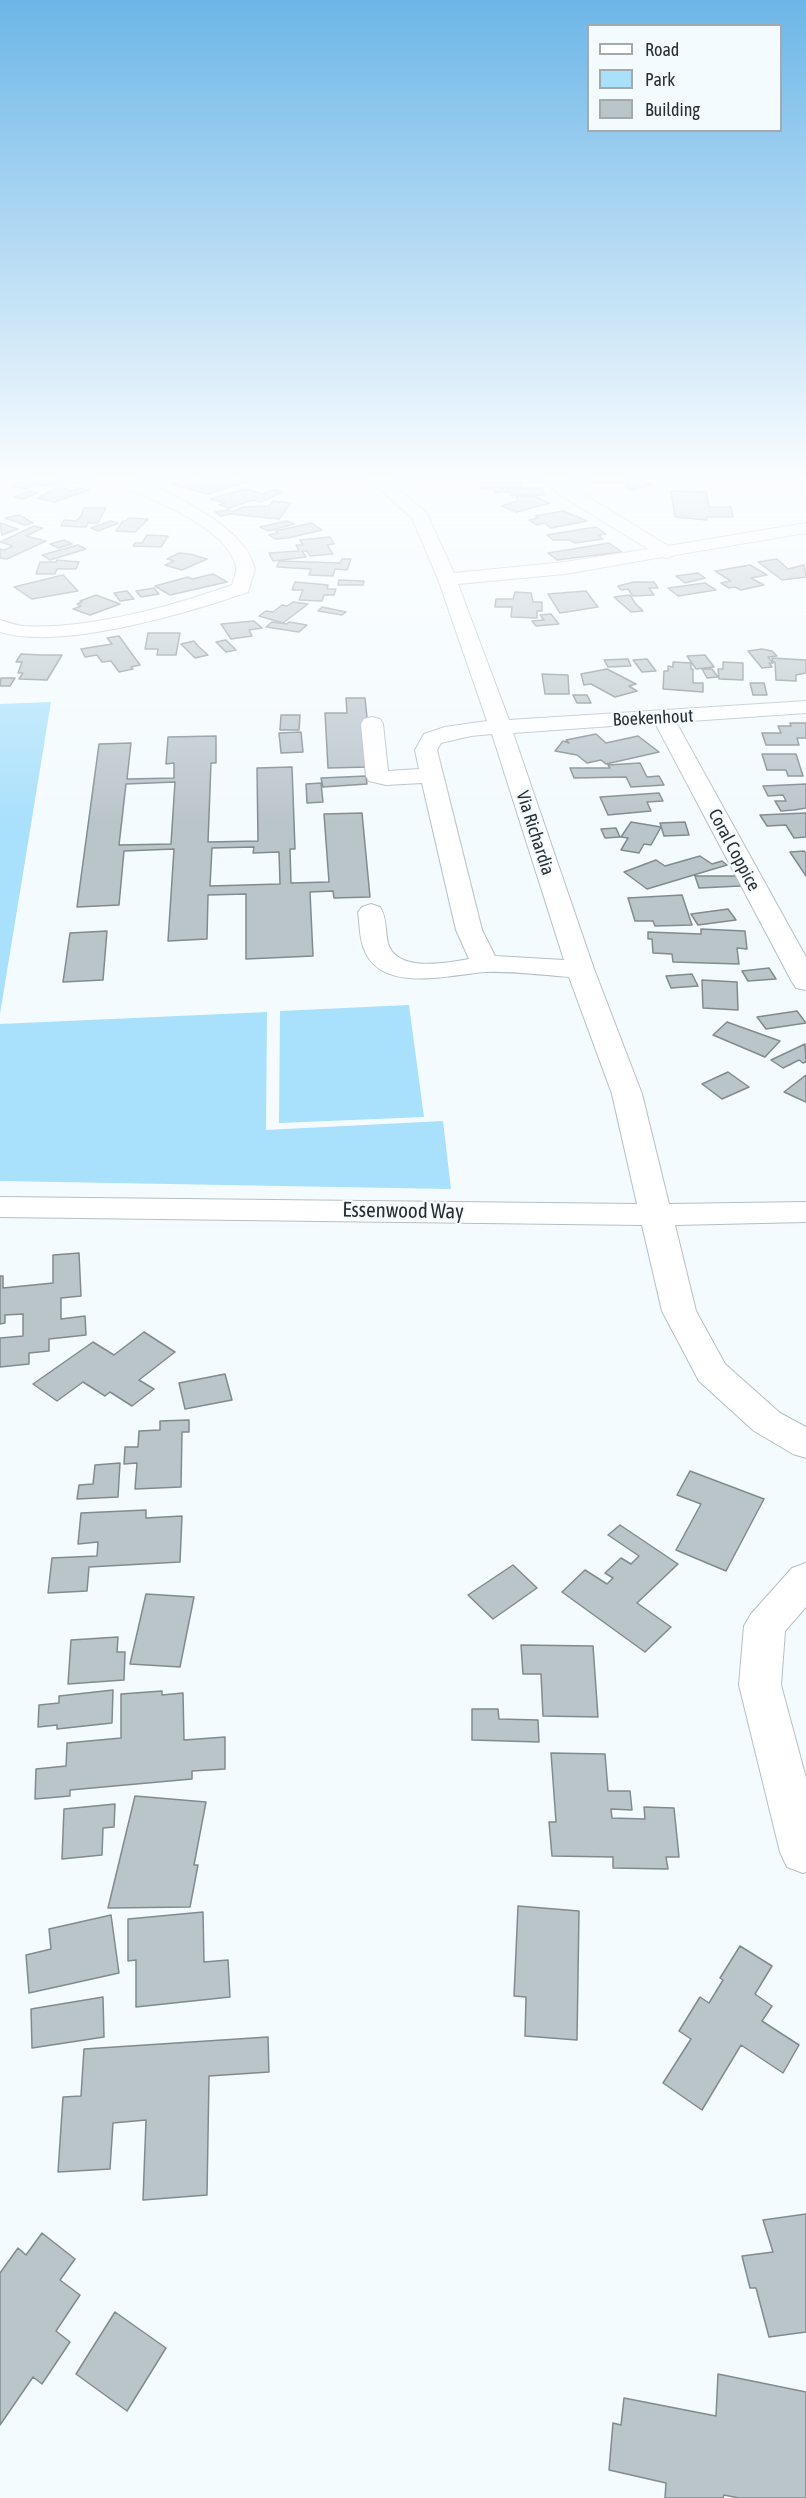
<!DOCTYPE html>
<html>
<head>
<meta charset="utf-8">
<style>
  body { margin:0 }
  #map { position:relative; width:806px; height:2498px; overflow:hidden; background:#f4fbfe; font-family:"Asap Condensed",sans-serif }
  canvas { display:block }
  .legend { position:absolute; left:587px; top:24px; width:195px; height:108px; box-sizing:border-box; background:#f4fbfe; border:2px solid #a3a9ac; margin:0; padding:8px 10px; list-style:none; font-size:18px; color:#2a2e30 }
  .legend li { display:flex; align-items:center; gap:12px; height:30px }
  .legend b { width:30px; border:2px solid #a3a9ac }
</style>
</head>
<body>
<div id="map">
<canvas width="806" height="2498"></canvas>
<ul class="legend">
<li><b style="height:8px;background:#fff"></b>Road</li>
<li><b style="height:16px;background:#a9e0fb"></b>Park</li>
<li><b style="height:16px;background:#bac5ca"></b>Building</li>
</ul>
</div>
<script>
const c = document.querySelector('canvas').getContext('2d');
c.lineJoin = 'round';
function fillPath(path, color) { c.fillStyle = color; c.fill(path, 'evenodd'); }
function strokePath(path, color, width, dash) { c.strokeStyle = color; c.lineWidth = width; c.lineCap = dash ? 'butt' : 'round'; c.setLineDash(dash || []); c.stroke(path); }
function write(font, color, halo, rows, align = 'center') {
  c.font = font + ' "Asap Condensed",sans-serif'; c.lineWidth = 4.5; c.setLineDash([]); c.textBaseline = 'middle'; c.strokeStyle = halo; c.fillStyle = color; for (const [text, x, y, turn = 0] of rows) {
    c.save(); c.translate(x, y); c.rotate((+turn || 0) * Math.PI / 180); c.textAlign = isNaN(turn) ? turn : align; if (halo) c.strokeText(text, 0, 0); c.fillText(text, 0, 0); c.restore();
  }
}
const green = new Path2D(`
  M51 702 0 1014V704Z
  M409 1005 424 1117 279 1123 280 1011Z
  M267 1012 266 1130 443 1121 451 1189 0 1181V1024Z`);
const building = new Path2D(`
  M32 475H62L71 477 48 486 38 484 26 489 12 486 28 479 24 478Z
  M197 475H215L206 478 215 482 235 476 249 481 208 494 171 484Z
  M466 475H524V478L466 477Z
  M599 475H621V478H627V483H592V477H599Z
  M641 480 652 485 632 490 625 487 629 486 625 484Z
  M479 482H521L523 488H500L501 492H495L494 488 480 489Z
  M59 487 72 491 79 488 89 490 54 502 37 498Z
  M542 488 544 495H511L510 492H504L502 489Z
  M245 489 263 494 273 490 283 492 260 502 253 500 229 508 219 505 225 503 210 499Z
  M30 491 38 493 23 499 14 497Z
  M671 491 706 492 709 507H731L733 517H706L707 520 675 517Z
  M516 496H533L549 503 517 512 501 506 518 501Z
  M273 501 291 503 279 519 230 514 220 516 215 512 229 510 232 512 243 507 269 506Z
  M84 508H106L98 523H88L86 527 61 526 64 520 76 521 81 516Z
  M563 511 587 521 551 528 544 523 537 525 529 520 539 518 535 516Z
  M19 515 33 523 24 525 5 518Z
  M129 518 148 519 135 532 116 531 123 521H126Z
  M111 521 118 523 98 531 91 528Z
  M287 521 294 524 268 531 260 527Z
  M0 523 18 529 2 535Z
  M312 523 322 530 288 538 275 539 269 535 278 533 275 531Z
  M34 526 43 528 26 536 46 541 7 559 0 558V549L4 550 13 546 0 542Z
  M596 527 606 534 598 535 603 539 575 543 570 540H553L547 535Z
  M147 535 168 536 161 547 133 546 135 543H142Z
  M330 537 334 544 327 545 333 554 310 556 307 551H302L306 557 273 561 269 553 299 551 296 545H303L300 540Z
  M64 540 72 544 58 548 50 544Z
  M609 543 622 552 557 560 548 553Z
  M78 545 86 549 50 560 42 555Z
  M179 553 190 554 207 559 182 570 165 565 174 561 167 559Z
  M342 559H351L347 570 335 569 333 576 309 575 311 569 277 567 279 561 340 563Z
  M777 559 788 569 804 565 806 577 782 580 758 562Z
  M57 560 79 562 76 569H57L55 574H36L40 562H56Z
  M750 565 767 575 751 578 764 585 741 590 735 587 729 588 721 583 731 581 715 571Z
  M698 573 705 578 685 583 676 576Z
  M213 574 227 582 170 595 155 586 188 577 192 579Z
  M63 575 78 591 32 599 14 587Z
  M339 580 364 581 363 585H338Z
  M295 582 328 585 327 589H336L334 595H324L322 601 299 600 303 590H292Z
  M634 582H654L658 588H649L654 595 633 596 628 589 621 590 618 586Z
  M705 583 716 590 678 596 668 588Z
  M154 588 159 594 141 597 136 591Z
  M127 591 134 599 120 601 114 593Z
  M586 591 598 607 560 613 548 594Z
  M515 592 531 593 533 602H542V611H537V618L511 617 512 607H495L496 599H513Z
  M96 595 120 604 90 615 73 609 81 606 77 604 82 602 80 601Z
  M630 595 635 603 643 611 631 612 614 597Z
  M293 602 308 604 283 623 259 616 266 611 273 612 282 605 287 606Z
  M322 607 346 612 342 615 318 611Z
  M551 614 559 624 536 626 532 621 544 620 540 615Z
  M254 621 262 628 249 630 252 636 231 639 221 624Z
  M272 622 287 624 289 622 307 625 299 632 266 627Z
  M148 633H180L176 655H157L158 649H145Z
  M119 636 140 665 131 667 133 669 119 672 111 661 102 662 97 655 85 657 81 649 112 644 107 638Z
  M226 640 236 650 226 652 216 642Z
  M194 641 198 646 208 655 195 658 181 644Z
  M762 649 772 651 777 656 768 657 773 663H769L772 667 762 668 748 651Z
  M21 654 42 655H62L47 680 19 679 23 673H18L22 662H16Z
  M705 655 714 667 696 669 687 656Z
  M772 658 806 660V673L796 675V681L776 680 775 662H773Z
  M628 659 631 666 608 667 604 660Z
  M647 659 656 671 642 672 633 660Z
  M673 662 691 663V669H693V683H703V692L663 689 664 671H668V666L673 667Z
  M723 662 743 663V680L719 679 718 669H723Z
  M607 669 636 684 629 686 637 691 615 697 591 684 584 685 581 674Z
  M702 669H712L718 677 707 678Z
  M542 674 568 675 569 694H545Z
  M1 678H15L10 686H0Z
  M750 683H764L767 695H753Z
  M573 695H587L591 703H577Z
  M346 698H365L371 756 369 767 328 768 325 713H347Z
  M281 715H300L299 730H280Z
  M790 723H806V738H797L799 745H766L762 733H781L778 726H791Z
  M301 732 303 752 281 753 279 733Z
  M596 734 606 743 638 736 659 752 606 764 601 760 587 763 577 755 555 751 563 741 569 743 566 740Z
  M216 736V763H211L208 842 258 841 257 768 292 767 295 849H290L291 883 329 882 324 814 362 813 370 897 334 898 333 891 310 892 313 956 246 959V894L208 895 207 939 168 941 174 849 124 851 119 905 77 907 99 744 131 743 127 779 174 778V763L166 764 168 737ZM175 782 171 844 119 845 126 784ZM254 847 253 853 279 852 280 884 210 886 212 848Z
  M762 754H796L803 776H788L786 770H767Z
  M640 763 647 777 659 776 664 785 631 787 626 777 574 778 570 768H610L608 765Z
  M366 776 367 784 323 787 321 778Z
  M321 783 323 802 307 803 306 784Z
  M806 784V808L794 810 781 811 775 801H786L783 795 768 796 763 786Z
  M659 793 663 801 647 802 651 811 608 815 600 797Z
  M806 813V837L794 838 786 825 767 826 760 815Z
  M631 822 661 827 651 845 644 844 639 853 621 850 628 838 621 837Z
  M685 822 689 835 664 836 660 823Z
  M616 828 620 837 605 838 601 829Z
  M804 851 806 853V876L790 852Z
  M700 856 712 864 722 861 727 865 647 889 624 872 656 860 665 866Z
  M695 876H737L741 886 699 888Z
  M682 895 692 925 655 926 653 921H635L628 898Z
  M728 909 736 920 698 925 691 914Z
  M701 929 745 931 747 949 737 948 739 964 673 962 672 954 653 953 652 939H648V932L701 934Z
  M107 931 103 980 63 982 70 933Z
  M769 968 776 979 748 981 742 971Z
  M692 974 698 986 671 988 666 976Z
  M702 980 737 982 738 1010 703 1008Z
  M797 1011 806 1023 766 1029 757 1017Z
  M727 1022 780 1041 765 1057 713 1035Z
  M805 1044 806 1062 803 1063 799 1060 783 1068 771 1060Z
  M728 1072 749 1087 722 1099 702 1084Z
  M806 1075V1102L784 1092Z
  M79 1253 81 1296 61 1298V1319L85 1316 86 1335 49 1339V1351L29 1353V1364L0 1367V1338L23 1336V1314L5 1315V1323L0 1324V1276H3V1288L53 1283V1255Z
  M144 1332 175 1352 139 1380 154 1389 132 1406 110 1392 105 1396 83 1382 57 1401 33 1384 93 1342 114 1355Z
  M225 1374 232 1400 185 1409 179 1383Z
  M189 1420V1432H182L181 1487 135 1489 137 1463 124 1464 125 1447H138L139 1431 160 1430V1421Z
  M120 1463 118 1497 77 1499 79 1485 93 1484 95 1465Z
  M690 1471 764 1499 726 1571 676 1550 701 1504 677 1495Z
  M146 1510V1518L182 1516 180 1562 89 1567 87 1591 48 1593 52 1558 97 1556 98 1542 78 1544 81 1513Z
  M620 1525 678 1564 637 1603 671 1627 645 1652 562 1592 585 1570 607 1584 613 1578 605 1573 621 1558 631 1564 639 1556 608 1535Z
  M513 1565 537 1588 493 1619 468 1595Z
  M146 1594 194 1597 180 1667 130 1664Z
  M118 1637 117 1652H125L124 1680 68 1684 71 1640Z
  M521 1645 593 1646 598 1717 543 1716 541 1674H523Z
  M113 1690 112 1723 57 1729V1725L38 1727 39 1705 59 1703V1696Z
  M162 1691V1695L183 1693 184 1740 225 1737V1769L192 1771V1779L70 1790V1796L35 1799 36 1769 66 1766 67 1743 121 1738V1694Z
  M472 1709H498L499 1719 538 1720 539 1742 472 1740Z
  M551 1753 605 1754 608 1791H630L632 1810 611 1809 612 1818 645 1819 644 1807 674 1808 679 1857H666L668 1869 613 1868V1857L552 1856 549 1822H556Z
  M135 1796 206 1802 194 1865H198L190 1907 108 1908Z
  M115 1804 114 1827 103 1828 102 1855 62 1859 64 1809Z
  M518 1906 579 1911 577 2040 525 2036 526 1997 514 1996Z
  M203 1912 204 1962 228 1960 230 1997 136 2007V1960L128 1961V1919Z
  M111 1915 119 1973 29 1993 26 1955 51 1949 49 1929Z
  M740 1946 772 1966 755 1994 772 2006 762 2021 799 2045 783 2073 741 2045 702 2110 663 2083 691 2039 679 2031 700 1997 709 2003 723 1980 720 1978Z
  M103 1997 104 2037 32 2048 31 2009Z
  M268 2037 269 2072 209 2076 207 2195 143 2200 146 2120 113 2123 110 2169 58 2172 63 2097 81 2096 84 2049Z
  M806 2214V2332L769 2337 756 2288H750L742 2256 773 2252 763 2220Z
  M42 2233 75 2259 60 2280 80 2295 56 2331 70 2342 42 2384 33 2377 0 2425V2273L18 2248 26 2255Z
  M115 2312 166 2348 127 2411 76 2374Z
  M718 2374 806 2392V2498H739L724 2495 723 2498H665L666 2483 609 2470 613 2423 621 2425 624 2398 716 2416Z`);
const minor = new Path2D(`
  M99 475C106 474 115 473 122 475 156 483 225 519 245 548 250 554 252 562 255 569L248 592C188 613 60 651 0 632V620C7 622 15 625 23 626 87 630 172 606 232 585 234 579 237 572 236 566 226 524 138 493 101 479Z
  M364 475H382L426 512 454 573 565 562 648 549 562 496 551 487 544 475H560L574 488 668 546 806 523V533L675 555 667 558 662 557 565 574 458 584 509 720 806 701V713L676 722 806 957V990L796 988 792 982 655 723 513 733 594 969 642 1094 669 1204 806 1202V1222L675 1225 696 1311 725 1364 780 1413 806 1427V1458L793 1454 754 1431 699 1381 662 1311 642 1225 0 1217V1197L637 1204 612 1094 569 977C542 975 513 971 486 972 451 974 381 995 364 949 359 937 360 924 358 912L362 907 371 904 380 907C387 917 385 931 388 943 396 973 447 963 469 959L456 930 422 783 386 785 369 781 366 776 361 724 364 719 372 717 380 719 383 724 388 771 419 769 415 750 424 734 445 727 487 721 438 579 412 518ZM492 734 564 960 495 956 482 930 437 750 441 743 471 736Z
  M806 1563V1607L785 1631 781 1685 806 1778V1872L803 1873 787 1867 780 1852 739 1685 744 1626 751 1614 792 1568Z`);
const farStreetnames = [
  ["Boekenhout",653,718,-3],
  ["Via Richardia",535,833,72],
  ["Coral Coppice",734,850,62]
];
const streetNames = [
  ["Essenwood Way",403,1211,1]
];
fillPath(green, '#a9e0fb');
fillPath(building, '#bac5ca');
strokePath(building, '#808b90', 1.5);
strokePath(minor, '#b4bfc5', 2);
fillPath(minor, '#fff');
const sky = c.createLinearGradient(0, 0, 0, 824);
sky.addColorStop(0, '#6cb6e7');
sky.addColorStop(0.58, '#fafdff');
sky.addColorStop(1, '#fafdff00');
c.fillStyle = sky;
c.fillRect(0, 0, 806, 824);
write('18px', '#2a2e30', '#f4fbfe', farStreetnames);
write('21px', '#2a2e30', '#f4fbfe', streetNames);
</script>
</body>
</html>
